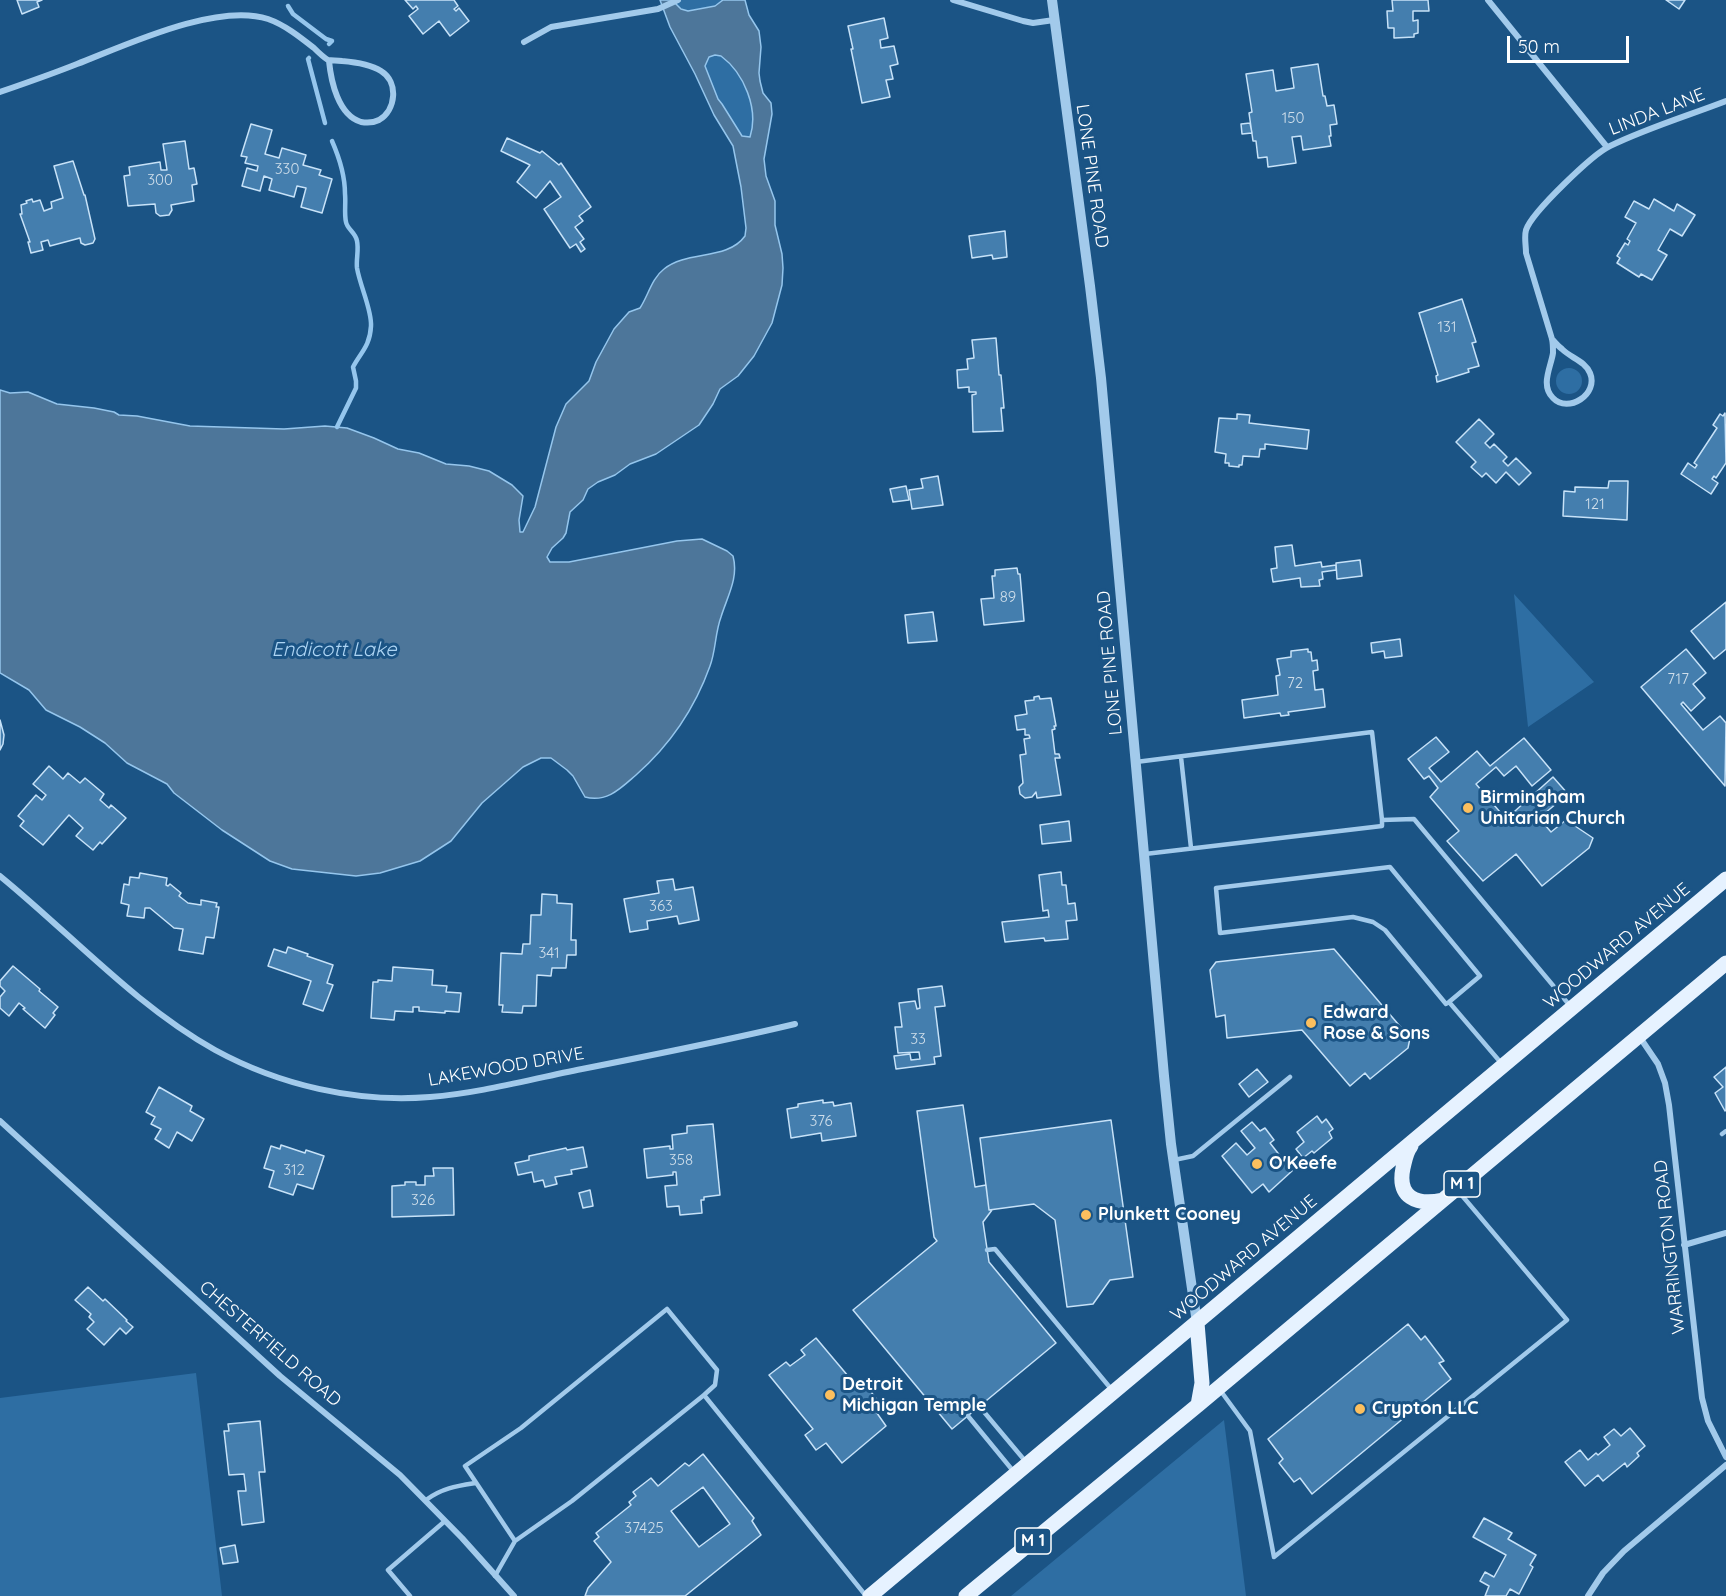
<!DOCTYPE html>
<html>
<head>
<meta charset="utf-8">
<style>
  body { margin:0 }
  #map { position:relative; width:1726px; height:1596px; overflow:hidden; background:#1b5485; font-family:Quicksand,sans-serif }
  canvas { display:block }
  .scale { position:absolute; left:1507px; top:36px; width:122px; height:27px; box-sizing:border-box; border:3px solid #fff; border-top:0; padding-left:8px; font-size:18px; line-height:21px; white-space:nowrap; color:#fff; -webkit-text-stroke:4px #1b5485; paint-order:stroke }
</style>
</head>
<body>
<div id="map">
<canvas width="1726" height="1596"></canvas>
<div class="scale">50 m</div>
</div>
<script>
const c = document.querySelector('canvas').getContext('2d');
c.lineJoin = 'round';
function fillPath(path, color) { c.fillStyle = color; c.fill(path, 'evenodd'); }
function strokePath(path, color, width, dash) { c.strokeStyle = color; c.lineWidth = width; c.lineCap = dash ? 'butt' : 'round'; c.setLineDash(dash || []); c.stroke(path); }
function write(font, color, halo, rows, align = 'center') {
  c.font = font + ' Quicksand,sans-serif'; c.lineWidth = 6; c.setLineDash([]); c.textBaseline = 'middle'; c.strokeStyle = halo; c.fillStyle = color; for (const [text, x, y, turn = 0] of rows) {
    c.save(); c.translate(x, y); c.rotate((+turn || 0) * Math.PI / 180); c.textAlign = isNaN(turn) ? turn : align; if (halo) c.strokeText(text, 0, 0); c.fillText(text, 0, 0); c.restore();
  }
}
const green = new Path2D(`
  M672 0H723C714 7 696 15 684 10 679 8 675 4 672 0Z
  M716 55C735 56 751 97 753 113 755 122 752 129 750 137H742L722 104 718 99 705 66 709 57Z
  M1556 381a13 13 0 1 1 26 0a13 13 0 1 1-26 0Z
  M1514 594 1594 682 1528 727Z
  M196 1373 222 1596H0V1398Z
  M1224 1420 1246 1596H1011Z`);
const water = new Path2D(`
  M660 0H672L681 9 688 11 715 6 723 0H745L749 15 759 31 761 47 759 73 760 81 763 93 771 103 772 114 764 159 766 176 775 201V225L782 254 783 268 782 285 772 323 754 356 738 376 720 389 713 404 699 425 656 454 630 464 615 475 598 482 588 489 583 500 570 512 566 533 563 538 552 548 547 557 550 562H569L677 541 702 539 727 551 733 556C739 578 727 597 721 617 715 633 716 650 710 666 695 708 670 745 636 775 621 788 607 803 585 797L573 776 567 770 551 758H541L523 767 482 803 451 841 420 861 380 873 356 876 292 869 270 861 222 830 174 793 167 784 127 763 105 743 80 727 46 710 29 690 0 673V390L10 393 28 392 57 404 94 408 114 412 119 415 137 416 190 426 284 429 325 426 347 428 374 438 398 449 419 453 446 464 469 466 489 471 512 485 523 496 519 520 520 532H523L535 507 556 427 566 404 589 381 596 362 614 329 629 312 640 308C648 296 652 278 664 269 687 250 727 261 745 236L746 228 741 187 733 146 714 115 695 74 670 27ZM715 55 721 56C744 73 759 109 750 137L742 136 722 104 718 99 705 66 709 57Z`);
const stream = new Path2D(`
  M288 6 293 14 326 39 332 41 329 44
  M309 58 308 59 325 123
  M332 141C339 157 345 177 345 194 346 203 344 213 346 222 347 229 356 233 357 241 359 250 356 259 357 268 360 286 372 310 371 326 370 346 361 352 353 367L356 381V388L337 427`);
const building = new Path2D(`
  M17 0H42L37 2 39 7 22 14Z
  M405 0H454L458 6 454 9 456 11 459 8 469 21 450 36 439 21 423 34 409 16 418 9 416 6 413 9Z
  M1392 0H1428L1429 11H1413V21L1418 20V33L1414 34V37L1394 38V28H1388L1387 11H1393Z
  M1666 0H1685L1679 9Z
  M884 18 888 38 880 40 881 48 894 46 898 64 890 66 893 79 886 80 890 97 862 103 851 49H853L848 26Z
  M1318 64 1323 96H1325L1327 106 1334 105 1337 124 1330 125 1331 136H1329L1331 146 1303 150 1301 136 1292 137 1296 163 1268 167 1267 157 1258 158 1256 141H1253L1249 113 1252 112 1246 74 1273 70 1276 91 1294 88 1291 68Z
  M1250 123 1252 133 1242 134 1241 124Z
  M251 124 272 130 265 154 279 158 282 148 306 155 303 165 321 170 319 175 332 179 322 213 301 207 306 188 297 186 294 197 269 190 272 179 264 176 260 191 242 186 247 168 257 171 258 166 245 163 247 157 241 156Z
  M507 138 540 153 542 151 559 165 561 163 591 207 579 216 583 221 575 227 584 239 580 242 585 249 581 252 576 244 570 248 544 209 561 197 550 181 536 198 517 182 530 165 501 151Z
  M185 141 189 169 194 168 197 184 192 185 194 201 171 205 172 210 169 215 160 216 156 213 155 204 128 206 124 176 130 175 129 167 160 162 161 170H167L163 144Z
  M73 161 84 195H85L95 239 93 243 85 245 81 243 80 238 50 246 48 240 41 242 43 250 31 253 28 242H30L20 214H22L21 205 27 203 26 201 32 199 33 202 40 200 44 211 52 208 51 202 63 198 54 166Z
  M1654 199 1674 211 1677 204 1695 215 1682 236 1670 229 1658 250 1667 255 1652 280 1641 274 1639 277 1617 263 1620 258 1617 256 1625 243 1628 245 1630 241 1627 239 1636 223 1625 217 1634 201 1649 209Z
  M1005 231 1007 257 993 259 992 255 972 258 969 236Z
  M1462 299 1476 342 1472 343 1479 366 1468 369 1469 372 1437 382 1436 376 1438 375 1419 313Z
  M996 338 999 375H1001L1004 408H1001L1003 431 973 432 972 395 976 394V392H969V387L958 388 957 370 968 369 967 359 974 358 972 340Z
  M1725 413 1726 463 1716 478 1714 476 1712 479 1718 483 1711 494 1681 474 1688 463 1695 468 1697 465 1694 463 1717 428 1713 425 1720 414 1723 416Z
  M1237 414 1250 415 1249 423 1309 430 1307 449 1265 444V449H1260L1259 457 1243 456 1242 465H1239V467L1229 466V463H1225L1226 454 1215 452 1219 418 1237 419Z
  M1479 419 1494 434 1485 443 1490 448 1494 444 1507 457 1503 461 1508 466 1516 458 1531 473 1519 485 1506 472 1496 483 1486 473 1482 477 1471 467 1476 462 1456 442Z
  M938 476 943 505 912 509 909 490 923 488 921 479Z
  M1609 481H1628L1627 520 1563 516 1564 491 1575 492V487L1608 488Z
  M906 486 909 500 893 502 890 489Z
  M1292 545 1295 566 1321 562 1322 567 1336 565V570L1322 572 1323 579 1319 580 1320 586 1301 587 1300 578 1273 582 1271 569 1277 568 1275 547Z
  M1360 560 1362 576 1337 579 1336 563Z
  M1017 568 1018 574H1020L1024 621 984 625 981 599 994 598 992 576H995V570Z
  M1726 602V649L1714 659 1691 631Z
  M933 612 937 641 908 643 905 615Z
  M1400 639 1402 656 1385 658 1384 651 1372 653 1371 643Z
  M1308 649V652H1311L1312 661 1317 660 1318 670 1313 671 1315 690 1323 689 1325 707 1288 712 1289 715 1281 716 1280 713 1244 718 1242 700 1278 695 1276 676 1280 675 1277 659 1291 657V651Z
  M1686 649 1706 673 1693 684 1705 698 1691 711 1683 702 1681 704 1703 730 1720 716 1726 723 1725 786 1641 687Z
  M1039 696 1040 699 1051 698 1056 726H1054L1055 729 1052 730 1055 754H1059L1060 758H1055L1061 795 1037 798 1036 792 1032 797 1025 798 1020 794 1019 787 1023 783 1020 755 1026 754 1024 739 1030 738 1029 735H1025V729L1017 730 1015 716 1027 714 1025 701 1034 700V697Z
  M0 720 4 735 3 744 0 750Z
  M1436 737 1449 752 1429 768 1441 782 1477 751 1490 766 1524 738 1551 770 1532 786 1516 766 1504 776 1496 767 1476 784 1506 819 1553 777 1568 794 1539 818 1551 832 1566 820 1593 838 1589 848 1542 886 1516 854 1483 881 1447 841 1459 831 1430 797 1438 788 1429 776 1424 779 1408 759Z
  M49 766 63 779 68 773 80 783 85 778 104 794 100 800 109 808 111 805 126 818 102 844 100 842 93 850 76 836 83 828 69 815 43 845 20 826 24 821 18 816 36 795 42 800 46 795 33 784Z
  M1069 821 1071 841 1042 844 1040 825Z
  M1061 872 1062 885H1066L1068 904 1075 903 1077 920 1066 921 1068 939 1045 941 1044 938 1005 942 1002 922 1049 917 1048 910 1043 911 1039 875Z
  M140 873 167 878 166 885 168 886 170 884 181 893 179 896 188 903 201 905V900L217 903 216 907H219L214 938 206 937 203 954 179 950 183 929 174 928 150 908H145L144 918 127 916 129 905 121 903 124 884 129 885 130 877 139 878Z
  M673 879 675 890 693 887 699 920 679 924 677 916 647 921 648 929 630 932 624 899 659 893 657 881Z
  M542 894 557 895V903L572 904 571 940H576V955H567L566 968H552L551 976 537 975 536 1006H523L522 1013 502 1012 503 1005H499L501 953 522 954 523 944H530L531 915H541Z
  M288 947 308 954 307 956 333 965 327 983 333 985 323 1011 303 1004 311 981 268 966 274 949 286 953Z
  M1334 949 1410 1038 1408 1048 1370 1079 1365 1073 1350 1086 1302 1030 1227 1038 1225 1015 1216 1017 1210 970 1216 962Z
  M13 966 40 989 39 991 58 1007 53 1013 55 1015 45 1028 23 1009 25 1008 19 1003 9 1016 0 1008V997L5 991 0 986V981Z
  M393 967 433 970 432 985 447 986 446 992 461 993 459 1012 445 1011V1013L419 1011V1007H413V1012L395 1011 394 1020 371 1018 373 982H378V980L392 981Z
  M942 986 945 1006 935 1007 941 1056 934 1057 935 1064 896 1069 894 1056 910 1054 911 1060 920 1059 919 1052 898 1053 895 1027H902L899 1003 915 1001 917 1009 920 1008 918 989Z
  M1726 1067V1110L1725 1111 1715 1093 1723 1087 1714 1077Z
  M1257 1069 1268 1082 1249 1097 1239 1084Z
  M159 1087 192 1106 190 1111 204 1119 192 1141 177 1132 169 1148 155 1139 161 1129 151 1124 155 1117 146 1112Z
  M823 1100V1103L833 1102 834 1106 851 1103 856 1136 822 1141 821 1133 791 1138 787 1109 798 1107V1104Z
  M963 1105 975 1187 986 1185 989 1210H992L983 1222 989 1262 1056 1343 952 1429 853 1310 937 1241 934 1237 917 1111Z
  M1317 1116 1322 1123 1326 1119 1333 1129 1329 1132 1332 1138 1314 1153 1312 1151 1303 1158 1296 1149 1304 1142 1297 1132Z
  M1111 1120 1133 1277 1110 1280 1093 1304 1067 1307 1055 1220 1034 1204 989 1210 980 1138Z
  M1252 1122 1260 1131 1265 1128 1274 1140 1270 1143 1292 1171 1269 1192 1263 1184 1252 1193 1222 1156 1236 1143 1247 1155 1255 1148 1241 1131Z
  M713 1124 720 1195 704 1197V1200H701L702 1213 680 1215 679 1206 667 1207 665 1186 677 1185 676 1172H673V1175L647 1178 644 1149 670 1146V1149H673L672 1135 687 1133V1126Z
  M281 1145 305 1153 306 1150 324 1156 313 1189 297 1184 293 1195 269 1187 274 1171 264 1168 271 1146 280 1149Z
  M583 1147 587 1167 571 1170 572 1174 555 1177 557 1184 545 1187 543 1180 534 1182 532 1172 518 1175 515 1163 529 1160V1156L566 1148 567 1150Z
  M433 1168H453L454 1215 392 1217V1186L405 1185V1182H416V1185H425V1176H434Z
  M590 1190 593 1206 583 1208 579 1193Z
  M88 1287 103 1301 105 1299 127 1320 126 1321 133 1327 126 1334 120 1328 104 1345 87 1329 94 1322 89 1317 91 1314 75 1300Z
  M1408 1324 1421 1340 1425 1336 1444 1361 1439 1363 1451 1379 1312 1494 1300 1478 1294 1482 1279 1463 1283 1459 1268 1439Z
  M816 1338 859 1389 865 1384 878 1401 872 1406 886 1426 842 1463 826 1443 816 1450 805 1435 813 1429 769 1375 786 1362 790 1366 805 1355 801 1350Z
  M260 1421 265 1472H259L264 1522 242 1525 238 1491H246L244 1474 229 1475 224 1431H229L228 1424Z
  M1630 1428 1645 1446 1637 1453 1639 1456 1627 1467 1625 1463 1603 1481 1598 1475 1585 1486 1565 1462 1580 1450 1588 1460 1596 1453 1598 1455 1610 1445 1604 1437 1614 1429 1621 1436Z
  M703 1454 754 1518 752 1521 761 1535 685 1596H585L588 1588 611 1562 594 1541 599 1537 596 1533 631 1505 629 1502 636 1496 633 1492 651 1478 658 1486 685 1463 689 1466ZM703 1487 730 1524 699 1547 671 1511Z
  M1484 1518 1512 1533 1508 1539 1536 1555 1530 1565 1533 1567 1519 1594 1510 1589 1506 1596H1485L1489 1586 1480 1581 1485 1572 1494 1577 1506 1555 1473 1537Z
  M235 1545 238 1562 223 1564 220 1548Z`);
const service = new Path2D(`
  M1181 757 1191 848
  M1136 762 1372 732 1382 820 1414 819 1571 1007
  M1145 854 1382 826V820
  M1449 1002 1480 976 1390 867 1216 888 1220 933 1353 917 1373 922 1385 930 1446 1004 1449 1002 1502 1064
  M1722 1134 1726 1131
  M1174 1160 1193 1156 1290 1077
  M987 1250 995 1249 1112 1390
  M1220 1390 1250 1431 1274 1557 1567 1320 1459 1192
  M979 1406 1026 1462
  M968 1416 1014 1472
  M426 1500C442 1488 457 1486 476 1483
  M515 1541 465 1466 521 1428 667 1309 717 1370 715 1385 704 1395 866 1596
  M495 1576 515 1541 572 1501 704 1395
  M410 1596 388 1570 445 1521`);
const minor = new Path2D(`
  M953 0 1023 21 1033 23 1054 20
  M1488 0 1607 147
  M524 42 551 27 658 9 678 0
  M0 92C26 83 52 74 77 64 126 45 217 2 268 19 285 25 300 37 314 48 318 52 323 57 328 60 332 61 337 60 342 61 354 62 370 64 381 71 399 82 396 110 379 120 373 123 367 123 361 122 338 115 331 81 329 61
  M1552 339C1555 342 1558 346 1562 349 1571 358 1585 361 1590 373 1599 394 1568 414 1553 398 1540 385 1551 367 1553 353 1553 348 1553 343 1552 339L1526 253C1526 245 1524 237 1526 230 1532 212 1593 154 1610 146 1647 128 1687 116 1726 101
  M0 876C70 933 136 1006 215 1050 279 1085 356 1103 430 1097 481 1093 531 1079 582 1069 653 1055 724 1041 795 1024
  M1639 1036 1658 1064 1665 1083 1669 1105 1702 1398 1708 1421 1726 1457
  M0 1121 280 1376 400 1475 462 1538 514 1596
  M1684 1245 1726 1233
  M1588 1596 1603 1573 1624 1551 1726 1465`);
const tertiary = new Path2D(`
  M1052 0 1090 286 1101 378 1164 1076 1171 1144 1197 1323`);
const primary = new Path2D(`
  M1411 1146C1406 1152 1405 1160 1403 1168 1397 1197 1416 1206 1443 1200
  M1197 1323 1202 1383 1198 1405
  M870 1596 1726 879
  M966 1596 1198 1405 1726 963`);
const markers = [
  [1468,808,6,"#fcbf5e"],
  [1311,1023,6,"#fcbf5e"],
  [1257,1164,6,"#fcbf5e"],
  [1086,1215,6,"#fcbf5e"],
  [830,1395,6,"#fcbf5e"],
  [1360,1409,6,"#fcbf5e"]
];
const numberNames = [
  ["150",1293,118],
  ["330",287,169],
  ["300",160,180],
  ["131",1447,327],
  ["121",1595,504],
  ["89",1008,597],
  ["717",1678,679],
  ["72",1295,683],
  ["363",661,906],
  ["341",549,953],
  ["33",918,1039],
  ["376",821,1121],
  ["358",681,1160],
  ["312",294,1170],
  ["326",423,1200],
  ["37425",644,1528]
];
const shields = [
  [1462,1184,36],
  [1033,1541,36]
];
const shieldNames = [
  ["M 1",1462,1184],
  ["M 1",1033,1541]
];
const streetNames = [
  ["LINDA LANE",1657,112,-21],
  ["LONE PINE ROAD",1092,176,82],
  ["LONE PINE ROAD",1110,663,-95],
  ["WOODWARD AVENUE",1617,946,-40],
  ["LAKEWOOD DRIVE",506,1067,-10],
  ["WARRINGTON ROAD",1670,1247,-96],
  ["WOODWARD AVENUE",1244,1258,-40],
  ["CHESTERFIELD ROAD",270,1344,41]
];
const poiNames = [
  ["Birmingham",1480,798],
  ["Unitarian Church",1480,819],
  ["Edward",1323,1013],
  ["Rose & Sons",1323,1034],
  ["O'Keefe",1269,1164],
  ["Plunkett Cooney",1098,1215],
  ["Detroit",842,1385],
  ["Michigan Temple",842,1406],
  ["Crypton LLC",1372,1409]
];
const waterNames = [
  ["Endicott Lake",334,650]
];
fillPath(green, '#2e6ea3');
fillPath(water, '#4d769a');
strokePath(water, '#95c6ed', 1.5);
strokePath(stream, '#95c6ed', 4.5);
fillPath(building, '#447eae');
strokePath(building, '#c7e2f8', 1.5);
strokePath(service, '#a2caeb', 4.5);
strokePath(minor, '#a2caeb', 6);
strokePath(tertiary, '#a2caeb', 10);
strokePath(primary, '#e6f2ff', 15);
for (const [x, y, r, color] of markers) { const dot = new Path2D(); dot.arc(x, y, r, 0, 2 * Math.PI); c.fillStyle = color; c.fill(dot); strokePath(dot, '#1b5485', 2); }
write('15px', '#d0dfeb', null, numberNames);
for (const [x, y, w] of shields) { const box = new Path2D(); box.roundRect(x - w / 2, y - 13, w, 26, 4.5); c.fillStyle = '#1b5485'; c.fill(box); strokePath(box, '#fff', 1.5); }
write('bold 16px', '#fff', null, shieldNames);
write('18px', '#fff', '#1b5485', streetNames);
write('bold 18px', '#fff', '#1b5485', poiNames, 'left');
write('italic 20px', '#add4f3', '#1b5485', waterNames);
</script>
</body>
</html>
